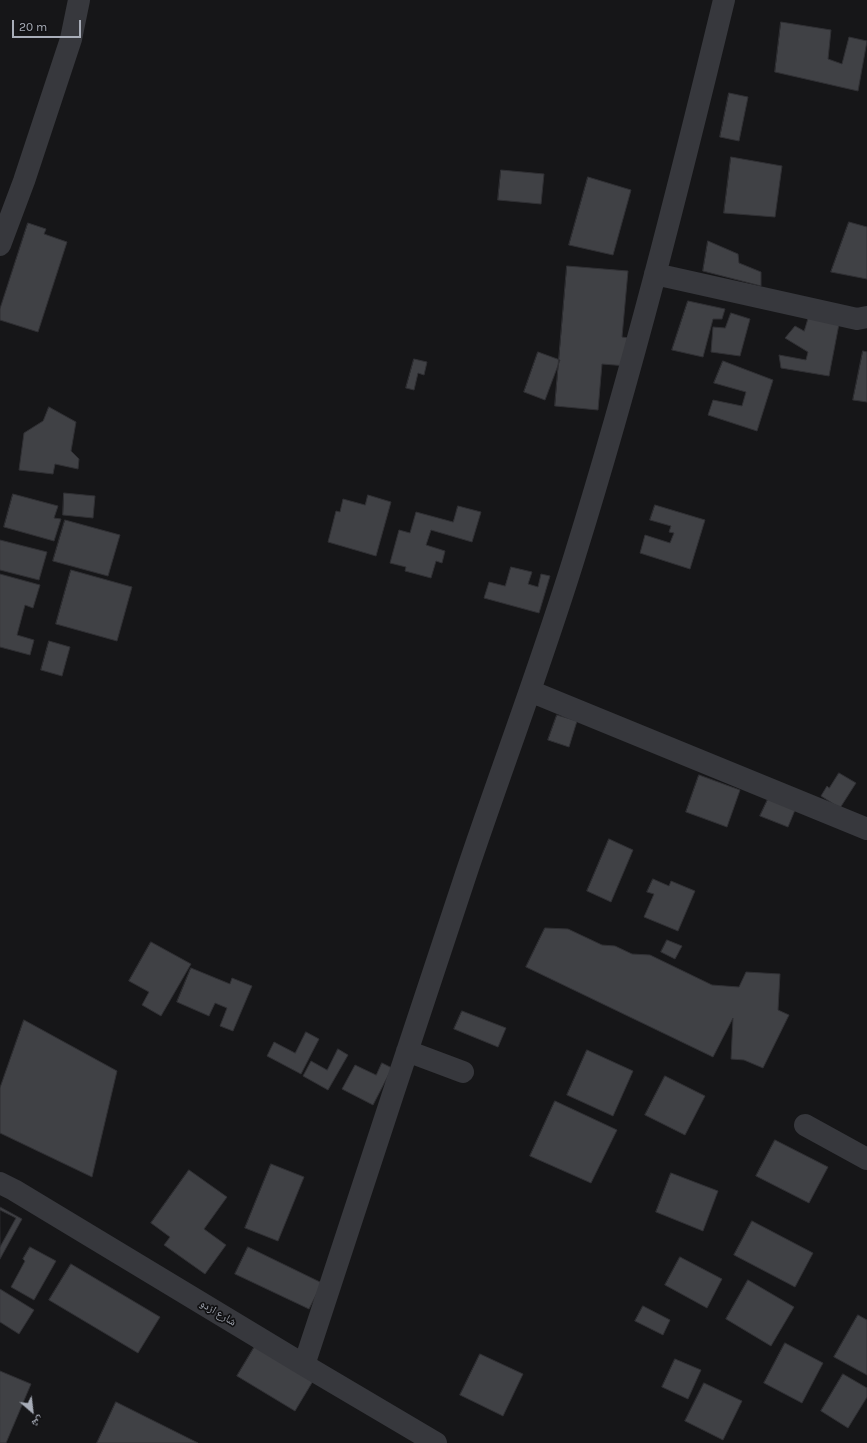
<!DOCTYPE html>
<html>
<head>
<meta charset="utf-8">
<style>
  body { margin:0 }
  #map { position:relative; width:867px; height:1443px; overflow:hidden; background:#161618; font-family:Karla,"Noto Naskh Arabic",sans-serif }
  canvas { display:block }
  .north { position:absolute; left:12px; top:1391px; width:40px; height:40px; -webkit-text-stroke:3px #111113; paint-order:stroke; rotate:152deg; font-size:11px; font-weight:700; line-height:16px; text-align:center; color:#a8adb8 }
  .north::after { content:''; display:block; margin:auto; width:14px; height:18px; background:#a8adb8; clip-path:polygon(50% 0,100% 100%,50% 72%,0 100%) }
  .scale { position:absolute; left:12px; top:20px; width:69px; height:18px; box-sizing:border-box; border:2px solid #a8adb8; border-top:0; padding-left:5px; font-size:12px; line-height:14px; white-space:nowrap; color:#a8adb8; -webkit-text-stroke:3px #111113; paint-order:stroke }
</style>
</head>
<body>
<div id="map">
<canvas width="867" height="1443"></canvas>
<div class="north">ش</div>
<div class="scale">20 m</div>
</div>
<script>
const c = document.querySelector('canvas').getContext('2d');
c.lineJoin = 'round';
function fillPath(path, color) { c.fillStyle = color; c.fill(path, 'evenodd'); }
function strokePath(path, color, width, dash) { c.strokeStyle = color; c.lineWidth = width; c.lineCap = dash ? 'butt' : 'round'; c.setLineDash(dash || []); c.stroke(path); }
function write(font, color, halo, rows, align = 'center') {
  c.font = font + ' Karla,"Noto Naskh Arabic",sans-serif'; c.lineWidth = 3.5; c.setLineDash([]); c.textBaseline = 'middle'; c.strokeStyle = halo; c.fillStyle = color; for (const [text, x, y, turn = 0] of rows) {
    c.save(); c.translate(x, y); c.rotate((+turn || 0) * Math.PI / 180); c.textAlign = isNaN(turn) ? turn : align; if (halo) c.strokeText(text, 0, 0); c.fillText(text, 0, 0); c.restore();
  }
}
const building = new Path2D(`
  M781 22 831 30 828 59 842 64 849 37 867 41 858 91 775 72Z
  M729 93 748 97 739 141 720 137Z
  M731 157 782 166 775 217 724 213Z
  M501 170 544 174 541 204 498 200Z
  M588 177 631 190 613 255 569 245Z
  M849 222 867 227V279L831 272Z
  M28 223 46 229 44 234 67 242 38 332 0 320V309Z
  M708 241 738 254 739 263 761 272V286L703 271Z
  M567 266 628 271 622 337 629 338 627 366 602 364 598 410 555 406Z
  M688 301 725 309 722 319H713L703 357 672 350Z
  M731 313 750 319 740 356 711 352 713 327 725 328Z
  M809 316 839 324 829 376 781 368 779 355 806 360 808 352 785 338 795 326 804 331Z
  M863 351 867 352V402L853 400Z
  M538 352 560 360 545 400 524 392Z
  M414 359 427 362 424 375 418 373 414 390 406 388Z
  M723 361 773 380 757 431 708 415 713 400 742 406 746 392 714 383Z
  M49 407 76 422 71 451 79 459 78 469 55 464 53 474 19 470 24 433 43 421Z
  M64 493 95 496 93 518 63 515Z
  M13 494 58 506 54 518 61 519 54 541 4 527Z
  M368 495 391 502 376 556 328 542 336 511 340 512 343 499 365 505Z
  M655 505 705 520 690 569 640 553 645 535 670 543 674 533 669 532 671 526 650 520Z
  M458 506 481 512 472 542 431 530 426 545 445 551 442 563 436 561 431 578 405 571 406 567 390 563 399 530 410 533 416 512 453 522Z
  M65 520 120 535 108 576 53 561Z
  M0 540 47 552 39 580 0 570Z
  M511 567 532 572 528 584 538 587 541 574 550 576 539 613 484 598 489 582 505 586Z
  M71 570 132 587 117 641 56 624Z
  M0 574 40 585 33 608 25 605 17 635 34 640 30 655 0 647Z
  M49 641 70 647 62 676 41 670Z
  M557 715 577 721 569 747 548 740Z
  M839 773 856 783 840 808 821 796 827 786 829 788Z
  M699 775 740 790 727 827 686 812Z
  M768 799 795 810 788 827 760 816Z
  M609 839 633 850 611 902 587 891Z
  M653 879 669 886 671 881 695 891 678 931 644 917 654 894 647 892Z
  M545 928 568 929 602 945 615 946 632 954 650 955 712 985 739 987 746 972 780 974 778 1010 789 1015 763 1068 744 1060 731 1059 733 1018 713 1057 526 967Z
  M667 940 682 946 675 959 661 952Z
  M151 942 191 964 161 1016 142 1005 149 992 129 981Z
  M191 968 230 984 232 978 252 986 233 1031 220 1026 227 1008 215 1003 209 1016 177 1002Z
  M462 1011 506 1028 498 1047 454 1029Z
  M24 1020 117 1071 92 1177 0 1133V1088Z
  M306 1032 319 1039 301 1074 267 1056 274 1042 295 1053Z
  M338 1049 348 1055 328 1090 303 1076 311 1061 327 1070Z
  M587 1050 633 1071 613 1116 567 1095Z
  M382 1063 392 1068 373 1105 342 1089 355 1065 376 1075Z
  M665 1076 705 1096 685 1135 645 1115Z
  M555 1101 617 1130 591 1183 530 1156Z
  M775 1140 828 1167 809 1203 756 1176Z
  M271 1164 304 1177 278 1241 245 1228Z
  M189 1170 227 1197 204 1229 226 1245 205 1274 164 1245 170 1237 151 1223Z
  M671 1173 718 1191 703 1231 656 1212Z
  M0 1207 22 1219 0 1259Z
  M0 1210 16 1218 0 1247Z
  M752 1221 813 1253 795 1287 734 1255Z
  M30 1247 56 1261 34 1300 11 1287 25 1261 23 1259Z
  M248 1247 322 1283 309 1309 235 1274Z
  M680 1257 722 1279 707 1308 665 1285Z
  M71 1264 160 1317 138 1353 49 1300Z
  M748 1280 794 1307 771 1346 726 1319Z
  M0 1289 34 1310 19 1334 0 1322Z
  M643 1306 670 1320 663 1335 635 1321Z
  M858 1315 867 1320V1375L834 1357Z
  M785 1343 823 1363 802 1403 764 1383Z
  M255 1346 313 1381 295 1411 237 1376Z
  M480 1354 523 1374 503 1416 460 1395Z
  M675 1359 701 1370 688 1399 662 1387Z
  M0 1371 31 1384 6 1443H0Z
  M843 1374 867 1388V1397L848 1428 821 1411Z
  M704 1383 742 1401 723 1440 685 1421Z
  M116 1402 198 1443H97Z`);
const minor = new Path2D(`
  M0 245 24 181 71 39 79 0
  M655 274 857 319 867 317
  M530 691 867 829
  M407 1051 463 1072
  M805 1125 867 1159
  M0 1183 14 1190 304 1365 436 1443
  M304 1365C358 1202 411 1037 466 874 502 767 542 662 575 555 632 372 679 186 724 0`);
const streetNames = [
  ["شارع ازدو",218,1313,31]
];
fillPath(building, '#404145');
strokePath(building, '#303034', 1);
strokePath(minor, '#37383d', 22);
write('11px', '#a8adb8', '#111113', streetNames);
</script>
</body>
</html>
